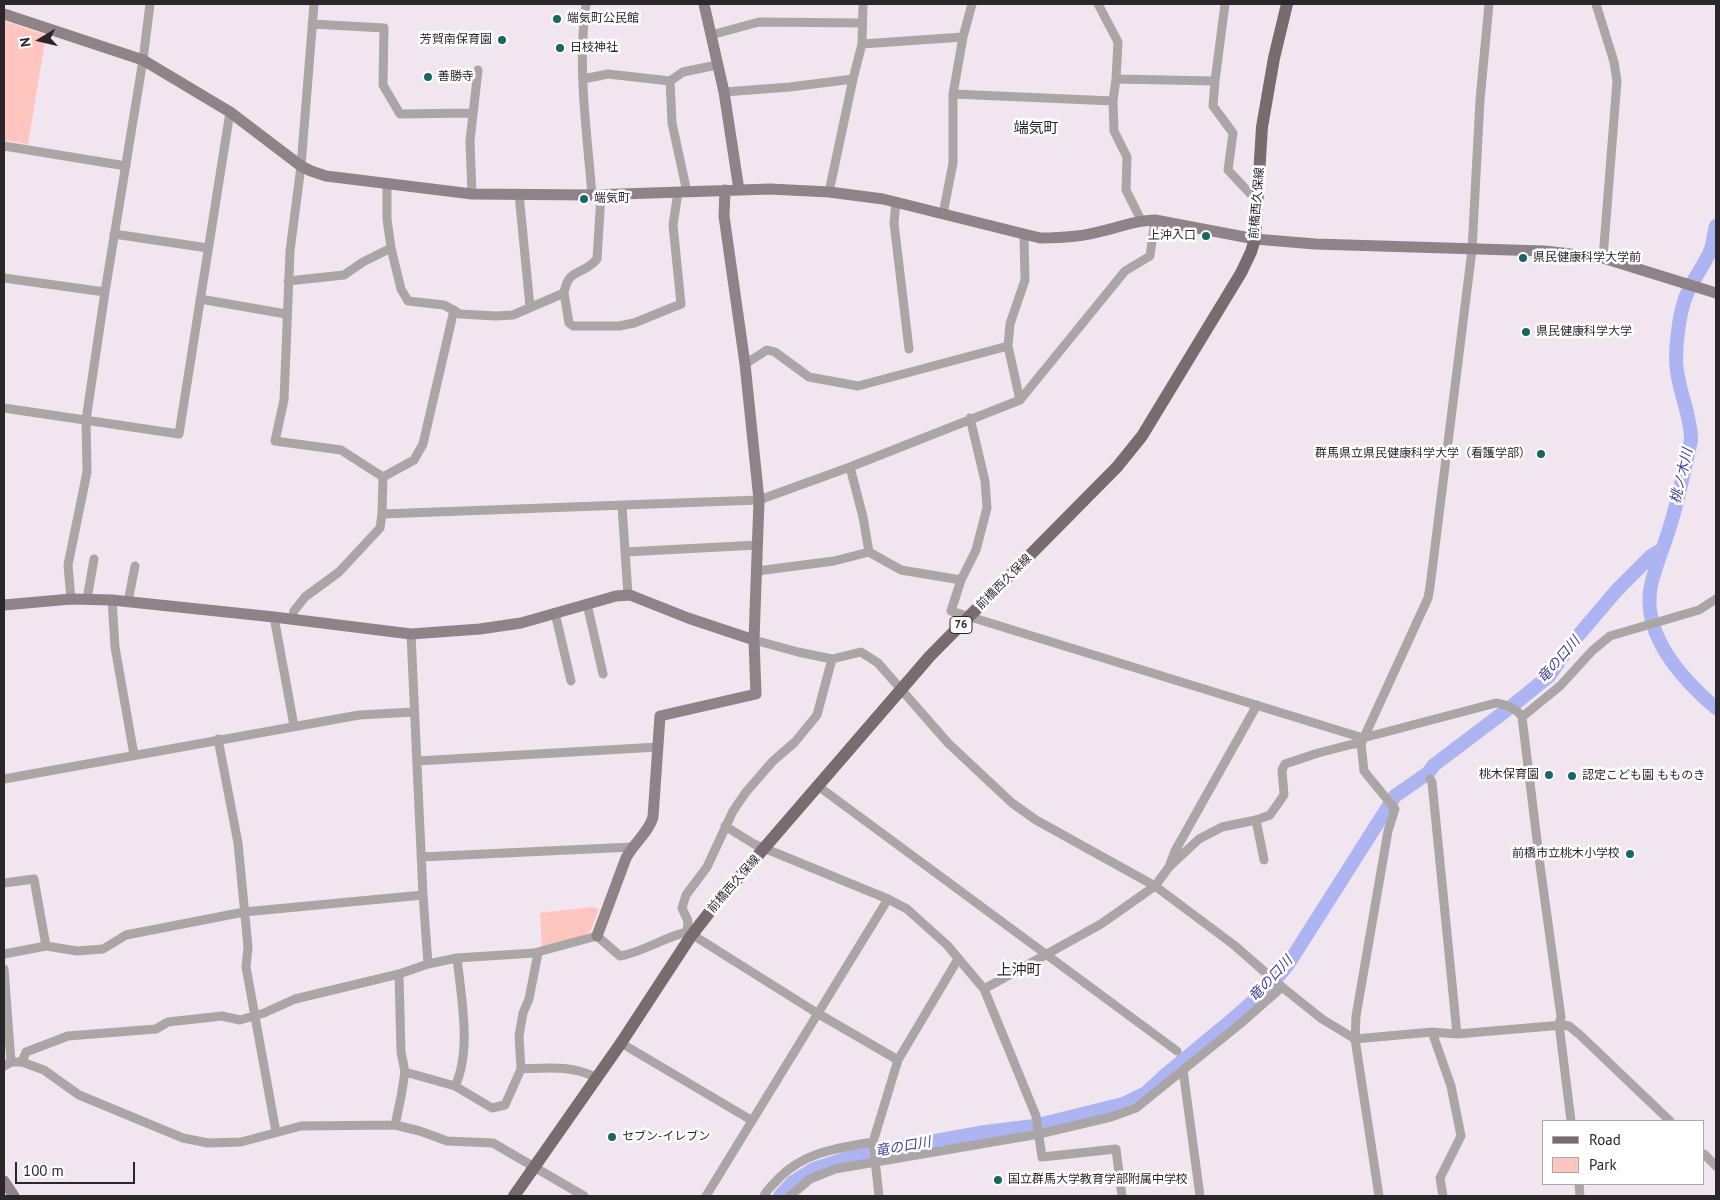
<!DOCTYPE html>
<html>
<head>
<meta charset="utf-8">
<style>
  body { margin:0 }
  #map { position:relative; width:1720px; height:1200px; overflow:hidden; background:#f1e5ef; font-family:"PT Sans",sans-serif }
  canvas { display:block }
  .frame { position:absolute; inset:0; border:5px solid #2b262a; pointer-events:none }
  .legend { position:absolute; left:1542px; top:1120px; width:162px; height:65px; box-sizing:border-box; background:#fff; border:1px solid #aaa8aa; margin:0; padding:6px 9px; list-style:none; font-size:15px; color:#2b262a }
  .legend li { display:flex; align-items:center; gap:10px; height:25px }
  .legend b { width:25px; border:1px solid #aaa8aa }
  .north { position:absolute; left:15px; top:15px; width:50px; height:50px; -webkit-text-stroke:4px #fff; paint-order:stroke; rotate:261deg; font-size:14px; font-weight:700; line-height:20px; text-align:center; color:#2b262a }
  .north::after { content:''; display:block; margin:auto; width:18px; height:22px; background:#2b262a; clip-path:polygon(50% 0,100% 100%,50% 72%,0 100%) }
  .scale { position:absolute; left:15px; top:1162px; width:120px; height:22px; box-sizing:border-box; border:2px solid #2b262a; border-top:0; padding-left:6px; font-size:15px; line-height:18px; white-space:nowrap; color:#2b262a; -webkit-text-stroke:4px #fff; paint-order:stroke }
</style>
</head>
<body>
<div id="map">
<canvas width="1720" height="1200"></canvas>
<div class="frame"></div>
<ul class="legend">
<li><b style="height:6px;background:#786c6f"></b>Road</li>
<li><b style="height:14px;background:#ffc5be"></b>Park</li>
</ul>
<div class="north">N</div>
<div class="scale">100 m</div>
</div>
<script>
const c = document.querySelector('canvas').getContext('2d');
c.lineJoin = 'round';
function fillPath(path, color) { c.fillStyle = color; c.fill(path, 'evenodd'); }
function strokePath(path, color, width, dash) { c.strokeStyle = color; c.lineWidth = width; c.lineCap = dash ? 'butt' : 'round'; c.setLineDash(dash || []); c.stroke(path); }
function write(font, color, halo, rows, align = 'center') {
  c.font = font + ' "PT Sans","Noto Sans JP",sans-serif'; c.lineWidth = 5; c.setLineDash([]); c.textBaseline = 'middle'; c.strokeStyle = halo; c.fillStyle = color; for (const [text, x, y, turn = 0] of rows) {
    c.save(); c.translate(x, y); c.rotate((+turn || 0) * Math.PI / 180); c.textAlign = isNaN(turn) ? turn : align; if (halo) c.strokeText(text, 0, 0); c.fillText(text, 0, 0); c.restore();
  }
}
const green = new Path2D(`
  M4 21 46 35 28 144 4 140Z
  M592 907 599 909 591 930 585 936 542 947 540 913Z`);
const river = new Path2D(`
  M1716 226C1714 234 1713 242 1711 249 1705 265 1692 280 1686 296 1679 314 1676 343 1676 361 1677 389 1691 413 1691 440 1685 468 1679 496 1671 523 1665 544 1656 564 1651 585 1641 634 1682 679 1716 708
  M780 1196 793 1182 814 1169 858 1155 985 1132 1034 1126 1123 1104 1146 1093 1163 1077 1232 1020 1270 986 1287 966 1395 796 1428 773 1434 765 1512 706 1549 676 1571 644 1617 590 1651 556 1661 550`);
const street = new Path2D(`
  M314 4 301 166 290 251 284 400 275 441 341 450 383 477
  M586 4C577 67 587 132 592 195
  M1098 4 1118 42 1116 79 1113 101 1114 131 1127 157 1126 190 1141 220
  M1596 4 1614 62 1617 81 1603 258
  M312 24 384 28 383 85 400 114 472 113
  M711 35 759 22 862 23
  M862 44 863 4
  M583 79 608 74 670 81 683 72 717 65
  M1116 79 1215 81 1225 4
  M670 81 672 123 687 192
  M1215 81 1213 106 1233 133 1228 170 1258 202
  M724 92 790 87 853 79
  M953 94 1113 101
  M4 146 126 166
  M387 185V219L391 248
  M829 192 853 79 862 44 963 37
  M472 194 470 141 478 70
  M519 194 530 307
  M896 202 894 223 909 349
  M943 214 953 163V94L963 37 972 4
  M114 234 208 248
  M4 278 105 292
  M288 281 344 275 363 262 391 248 401 289 408 301 444 305 460 314 496 316 513 315 564 293 569 323 573 326H619L634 323 681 304 673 225 678 192
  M564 293C569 266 582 277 597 259L601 195
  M200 299 286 314
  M745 364 767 350 775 352 809 377 858 386 1008 346
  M1020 400 1008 346 1010 324 1025 280 1024 234
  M4 408 179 434 230 112
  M970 418 985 481 987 508 976 550 961 580 951 611 1363 738 1496 703C1504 704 1518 709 1522 717L1540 865 1561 1017 1559 1024 1571 1121
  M383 477 382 514 759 500 850 467 1020 400 1125 271 1150 256 1155 220
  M383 477 414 460 423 444 454 310
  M622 506 628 595
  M625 552 758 545
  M869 552 901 570 961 580
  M757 571 834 561 869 552 863 517 850 467
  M71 599 68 565 87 472 86 420 105 292 143 60 150 4
  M87 599 94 559
  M112 600 115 647 134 755
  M128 602 135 566
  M587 604 603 674
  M555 613 571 681
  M274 617 294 726
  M292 619 294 611 305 597 339 572 380 528 382 514
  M411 634 423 895 428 964
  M754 640 798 652 832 659 861 652 878 663 948 743 1012 803 1036 820 1155 886 1234 945 1282 987 1322 1019 1355 1039 1432 1032 1457 1034 1563 1025 1569 1026 1580 1035 1670 1121
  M1522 717 1560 686 1592 651 1610 636 1699 610 1716 599
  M218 739 238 843 248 947 246 967 276 1132
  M417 761 658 747
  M4 779 359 715 414 712
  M1430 779 1432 782 1457 1034
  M818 786 1177 1051
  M1256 820 1264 860
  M725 826 754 844 888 899 907 909 947 945 984 989 1036 1116 1042 1157 1116 1149 1122 1196
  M421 857 632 847
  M1170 864 1175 851 1257 705
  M4 883 34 879 46 946 77 951 103 949 126 935 244 912 423 895
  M687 932 688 921 682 908 686 895 707 867 733 811 746 792 773 761 795 742 817 715 832 659
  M688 932 817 1013 898 1060
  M4 954 46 946
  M4 969 11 1062
  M984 989 1101 924 1155 886 1169 867 1199 839 1222 827 1256 820 1270 815 1284 795 1282 770 1285 764 1318 753 1353 744H1361
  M1432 1032 1451 1086 1461 1136 1440 1178 1443 1196
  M621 1043 751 1120
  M22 1062 26 1052 68 1036 156 1029 168 1022 222 1016 240 1020 264 1013 295 999 399 974 428 964 457 958 534 953 597 936 620 956C644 952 664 937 687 932
  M4 1066 11 1062H22L44 1070 79 1095 183 1138 208 1143 241 1142 301 1126 395 1125 420 1131 447 1141 493 1143 584 1196
  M521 1069C548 1068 572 1065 597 1078
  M1183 1070 1200 1196
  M405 1072 455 1086 492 1108 505 1105 521 1069 519 1036 523 1013 529 999 538 953
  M455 1086C472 1051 461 996 457 958
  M395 1125 401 1097 405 1072 401 1052 399 974
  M1704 1154 1716 1166
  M1579 1184 1580 1196
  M706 1196 888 899
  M764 1196C767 1189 774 1184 779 1178 805 1152 837 1148 873 1142
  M790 1196 810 1179 835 1169 1039 1134 1111 1117 1136 1108 1240 1024 1282 987
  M879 1196 873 1142 898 1060 958 959
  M1379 1196 1355 1039 1356 1016 1388 831 1395 809 1364 771 1361 744 1428 598 1430 587 1472 250 1480 100 1489 4`);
const secondary = new Path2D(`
  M704 4 724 92 739 190
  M4 14 143 60 230 112 301 166 311 171 326 176 472 194 592 195 770 189 829 192 883 199 1040 238C1061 238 1081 237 1102 231 1120 227 1136 220 1155 220L1255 239 1315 244 1544 251 1562 253 1603 258 1716 293
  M4 605 71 599 112 600 274 617 411 634 480 629 521 623 616 596 630 595 688 618 754 640
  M597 936 626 858C633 844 649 832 653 817L660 716 756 694 754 640 759 500 745 364 724 216 725 190
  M4 1181 14 1196`);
const primary = new Path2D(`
  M514 1196 621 1043 691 936 715 905 930 656 1117 467 1142 436 1241 273 1251 252 1255 239 1262 127 1274 58 1287 4`);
const markers = [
  [557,19,5,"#186666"],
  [502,40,5,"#186666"],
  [560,48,5,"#186666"],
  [428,77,5,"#186666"],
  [584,199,5,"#186666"],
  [1206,236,5,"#186666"],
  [1523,258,5,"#186666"],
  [1526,332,5,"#186666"],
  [1541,454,5,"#186666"],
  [1549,775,5,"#186666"],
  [1572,776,5,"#186666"],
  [1630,854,5,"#186666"],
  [612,1137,5,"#186666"],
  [998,1180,5,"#186666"]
];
const shields = [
  [961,625,22]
];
const shieldNames = [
  ["76",961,625]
];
const poiNames = [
  ["端気町公民館",567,19],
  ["芳賀南保育園",492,40,"right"],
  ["日枝神社",570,48],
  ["善勝寺",438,77],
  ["端気町",594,199],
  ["上沖入口",1196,236,"right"],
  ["県民健康科学大学前",1533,258],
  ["県民健康科学大学",1536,332],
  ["群馬県立県民健康科学大学（看護学部）",1531,454,"right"],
  ["桃木保育園",1539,775,"right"],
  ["認定こども園 もものき",1582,776],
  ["前橋市立桃木小学校",1620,854,"right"],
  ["セブン-イレブン",622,1137],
  ["国立群馬大学教育学部附属中学校",1008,1180]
];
const streetNames = [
  ["前橋西久保線",1257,203,-85],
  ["前橋西久保線",1004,582,-45],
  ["前橋西久保線",734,884,-49]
];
const waterNames = [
  ["桃ノ木川",1682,476,-77],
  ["竜の口川",1559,660,-49],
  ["竜の口川",1271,979,-47],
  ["竜の口川",903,1147,-10]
];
const quarterNames = [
  ["端気町",1036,129],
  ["上沖町",1019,971]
];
fillPath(green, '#ffc5be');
strokePath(river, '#acb5f2', 14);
strokePath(street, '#aca5a6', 9);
strokePath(secondary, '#8e8386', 11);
strokePath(primary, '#786c6f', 12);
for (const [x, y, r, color] of markers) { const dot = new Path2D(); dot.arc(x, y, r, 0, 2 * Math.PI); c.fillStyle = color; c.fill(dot); strokePath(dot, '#fff', 2); }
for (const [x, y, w] of shields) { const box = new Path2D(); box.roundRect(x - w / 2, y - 8.5, w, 17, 4); c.fillStyle = '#fff'; c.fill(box); strokePath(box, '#2b262a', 1); }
write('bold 11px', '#2b262a', null, shieldNames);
write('12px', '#2b262a', '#fff', poiNames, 'left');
write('12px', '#2b262a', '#fff', streetNames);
write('italic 14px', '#3f4298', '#fff', waterNames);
write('15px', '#2b262a', '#fff', quarterNames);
</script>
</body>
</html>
